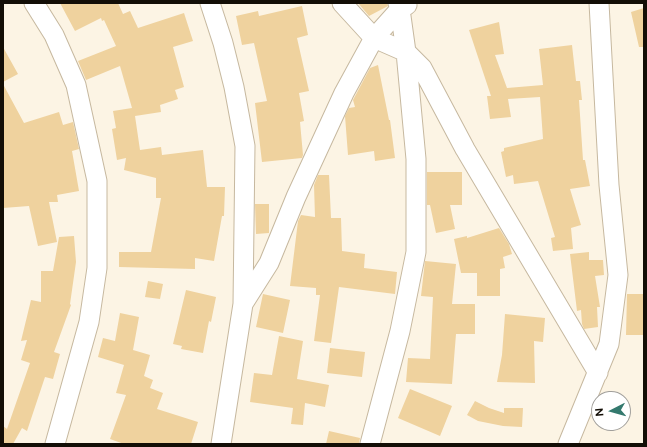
<!DOCTYPE html>
<html>
<head>
<meta charset="utf-8">
<style>
  body { margin:0 }
  #map { position:relative; width:647px; height:447px; overflow:hidden; background:#fcf4e4; font-family:Figtree,sans-serif }
  canvas { display:block }
  .frame { position:absolute; inset:0; border:4px solid #130e06; pointer-events:none }
  .north { position:absolute; left:591px; top:391px; width:40px; height:40px; box-sizing:border-box; background:#fff; border:1px solid #a19f9b; border-radius:50%; rotate:264deg; font-size:11px; font-weight:700; line-height:16px; text-align:center; color:#130e06 }
  .north::after { content:''; display:block; margin:auto; width:14px; height:18px; background:#34796e; clip-path:polygon(50% 0,100% 100%,50% 72%,0 100%) }
</style>
</head>
<body>
<div id="map">
<canvas width="647" height="447"></canvas>
<div class="frame"></div>
<div class="north">N</div>
</div>
<script>
const c = document.querySelector('canvas').getContext('2d');
c.lineJoin = 'round';
function fillPath(path, color) { c.fillStyle = color; c.fill(path, 'evenodd'); }
function strokePath(path, color, width, dash) { c.strokeStyle = color; c.lineWidth = width; c.lineCap = dash ? 'butt' : 'round'; c.setLineDash(dash || []); c.stroke(path); }
const building = new Path2D(`
  M60 3H118L123 14 130 11 138 28 184 13 193 41 173 47 184 87 175 90 178 99 160 105 161 112 135 116 140 150 161 147 162 155 203 150 207 187H225L224 216H222L214 261 195 258V269L119 267V252H151L161 198H156V178L124 170 126 158 117 160 112 129 116 128 113 111 132 108 120 66 86 80 78 61 116 46 104 20 102 21 101 18 75 31Z
  M358 3H387L388 6 369 16Z
  M302 6 308 35 297 38 309 91 299 93 304 121 300 122 303 155 302 158 262 162 255 103 267 101 254 43 242 45 236 16 258 11 259 16Z
  M644 8V47H639L631 12Z
  M499 22 504 54 495 55 507 88 543 85 539 49 572 45 576 81H580L582 100H579L583 160H585L590 186 570 189 581 225 571 228 573 249 553 251 551 238 555 237 538 181 514 184 513 175 506 177 501 152 504 151V148L543 139 540 97 508 99 511 117 490 119 487 96H491L469 30Z
  M3 47 18 74 3 82Z
  M378 65 389 120H390L395 158 375 161 374 151 348 155 345 116 349 108 355 107 353 100 370 68Z
  M3 84 24 123 59 112 63 125 73 122 79 149 72 151 79 191 57 195 58 202H49L57 242 38 246 29 206 3 208Z
  M427 172H462V205H450L455 229 436 233 430 205H427Z
  M318 175H329L331 218H341L342 251 365 254 364 268 397 272 395 294 339 287 331 343 314 341 320 295H316V288L290 286 298 221 301 215 315 217 314 185Z
  M255 204H269V233L256 234Z
  M499 228 509 244 512 254 503 257 505 268 500 269V296H477V273H461L454 239 467 236V238Z
  M74 236 76 262 70 304 71 305 54 352 60 354 53 379 45 377 27 431 22 428 13 444H3V426L7 429 30 363 21 360 27 340 21 341 31 300 41 302V271H53L59 237Z
  M589 252V260H603L604 275 595 276 600 307H597L598 327 584 329 582 324 581 310 577 311 570 254Z
  M425 261 456 264 452 304H475V334H456L452 384 406 382 408 358 430 359 433 297 421 296Z
  M148 281 163 284 160 299 145 297Z
  M186 290 216 297 211 322 209 321 203 353 181 349 182 346 173 344Z
  M263 294 290 300 283 333 256 327Z
  M627 294H644V335H626Z
  M120 313 139 317 133 350 150 355 144 376 153 380 150 388 163 393 157 409 198 422 191 444H124L110 439 126 395 116 393 124 365 98 357 103 338 115 341Z
  M505 314 545 318 543 342 534 341 535 383 497 382 502 355Z
  M279 336 303 341 297 379 329 385 325 407 305 403 303 425 291 424 293 408 250 402 254 373 272 375Z
  M330 348 365 352 362 377 327 373Z
  M410 389 452 406 440 436 398 418Z
  M475 401 489 408 504 413V408H523L522 427 503 426 478 421 467 415Z
  M329 431 360 438 359 444H326Z`);
const minor = new Path2D(`
  M34 3 54 35 76 85 97 181V268L89 322 55 444
  M210 3 223 43 234 87 245 146 243 304 221 444
  M407 5 400 9 406 52 422 68 465 149 598 373
  M243 304 269 263 296 197 344 93 374 38 342 3
  M370 444 400 331 416 252V159L406 52 374 38 400 9 398 3
  M568 444 609 344 618 275 609 185 599 3`);
fillPath(building, '#efd29e');
strokePath(minor, '#c6b89f', 21);
strokePath(minor, '#fff', 19);
</script>
</body>
</html>
